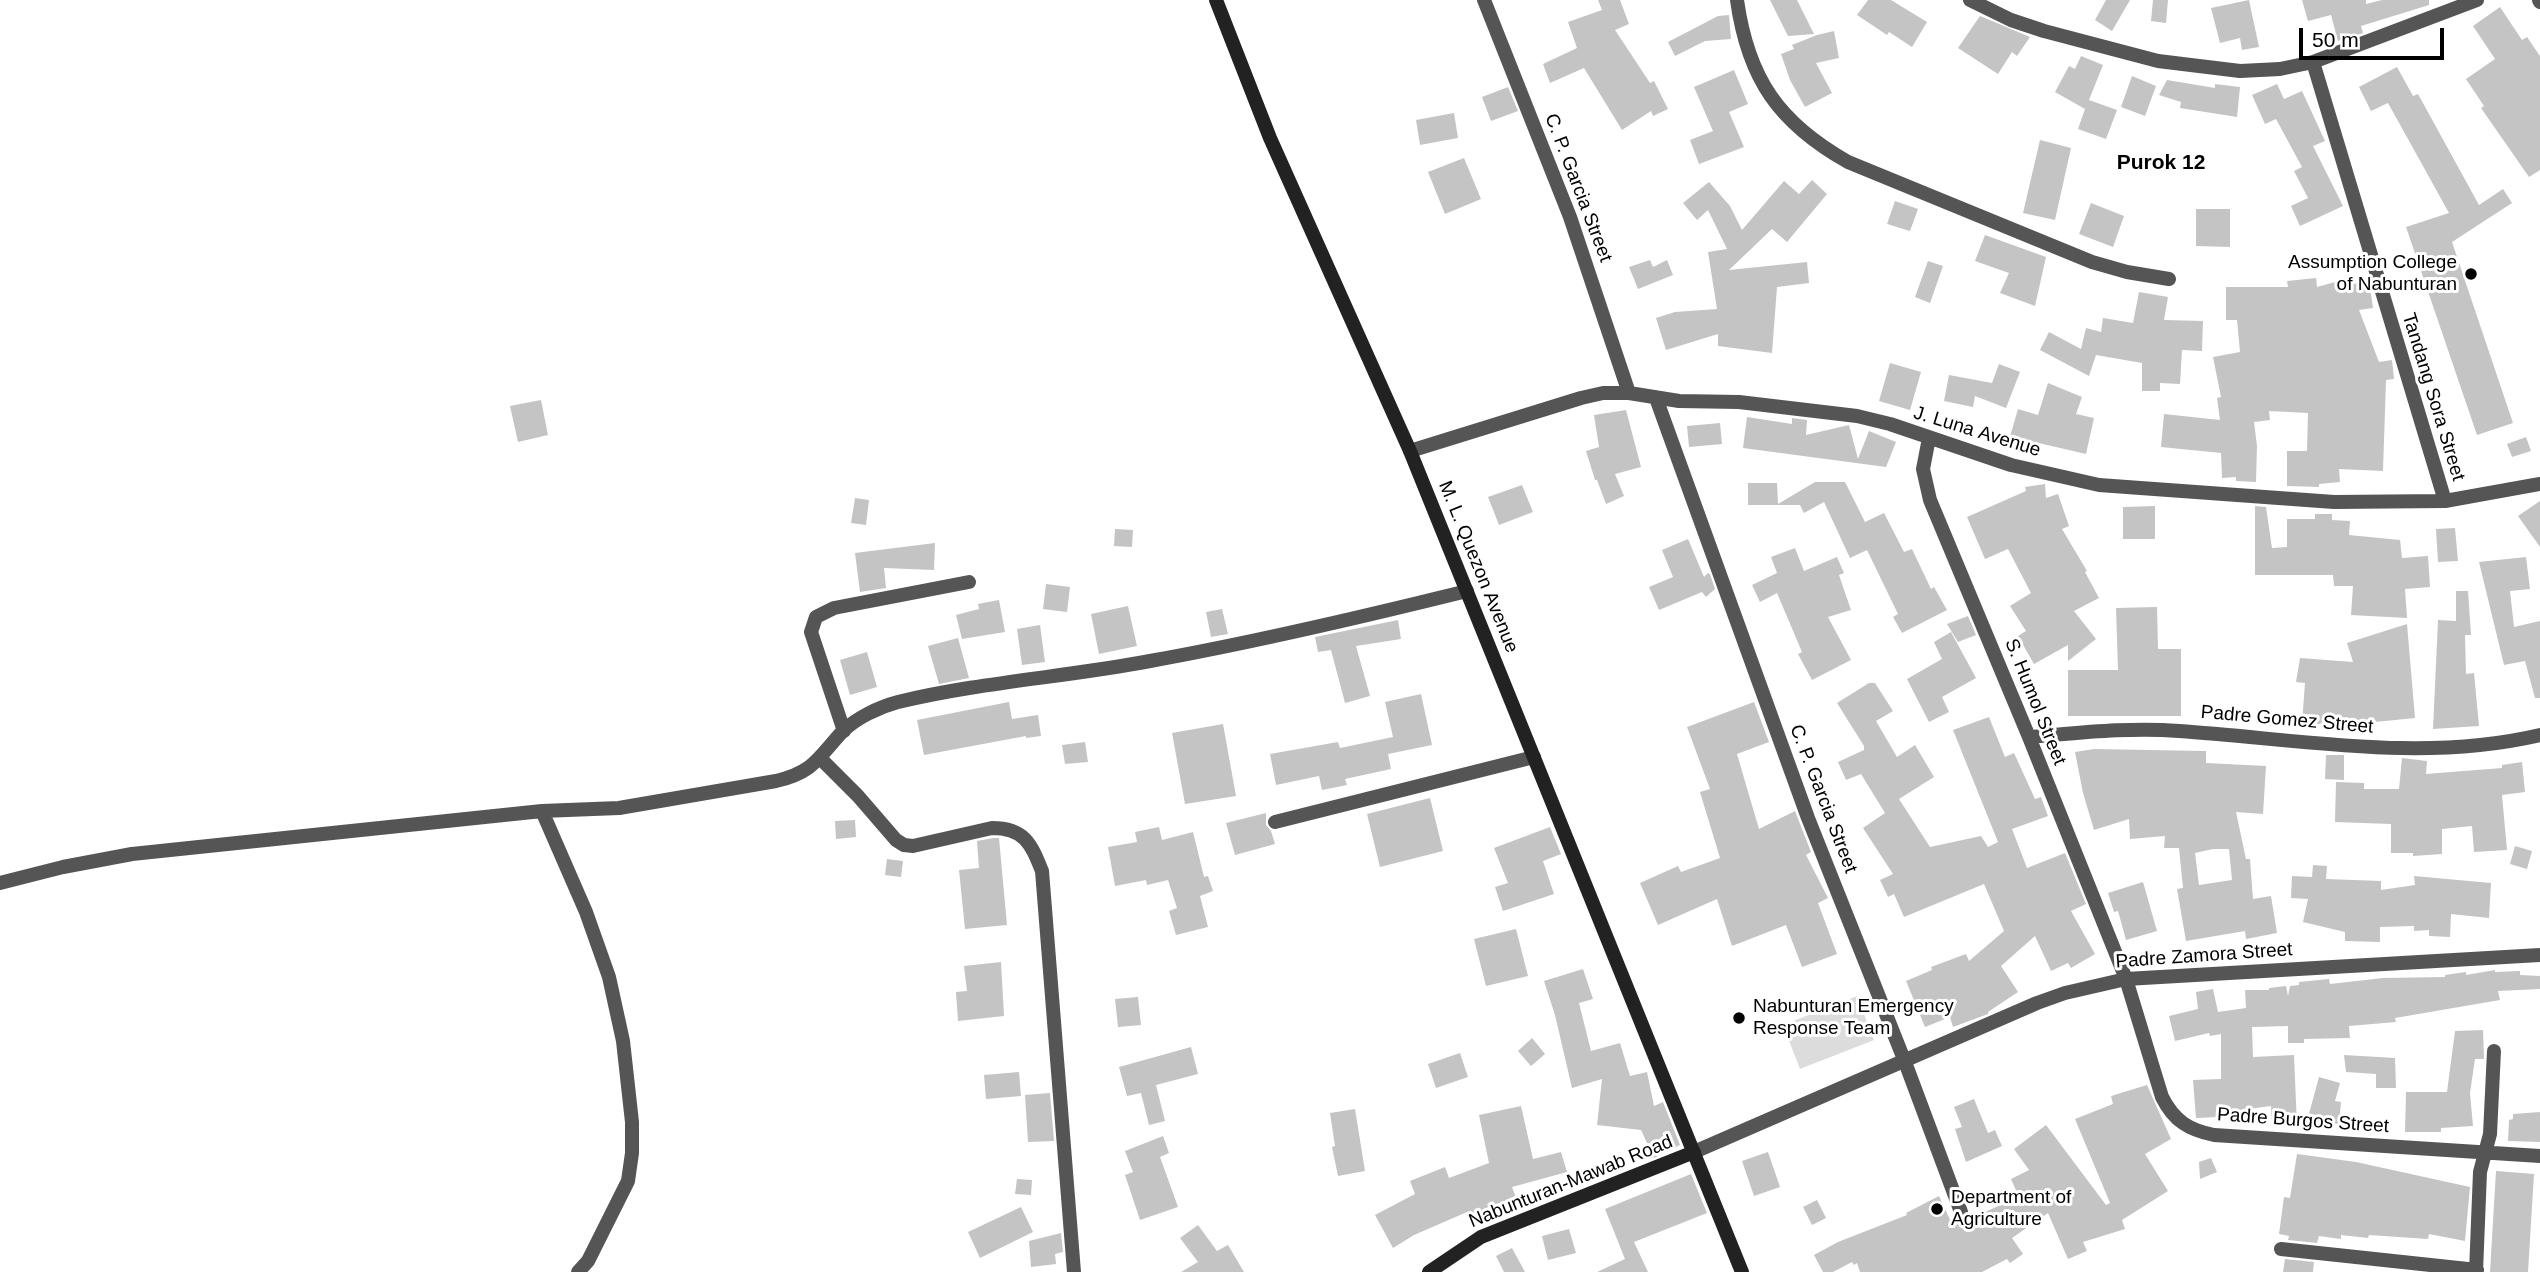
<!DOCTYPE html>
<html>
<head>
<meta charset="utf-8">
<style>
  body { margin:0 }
  #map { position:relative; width:2540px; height:1272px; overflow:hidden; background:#fff; font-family:Helvetica,sans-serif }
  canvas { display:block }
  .scale { position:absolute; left:2299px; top:28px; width:145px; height:32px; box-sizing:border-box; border:4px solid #000; border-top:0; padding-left:9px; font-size:21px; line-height:24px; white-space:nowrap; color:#000; -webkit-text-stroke:5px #fff; paint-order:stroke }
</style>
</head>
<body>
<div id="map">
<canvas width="2540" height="1272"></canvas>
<div class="scale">50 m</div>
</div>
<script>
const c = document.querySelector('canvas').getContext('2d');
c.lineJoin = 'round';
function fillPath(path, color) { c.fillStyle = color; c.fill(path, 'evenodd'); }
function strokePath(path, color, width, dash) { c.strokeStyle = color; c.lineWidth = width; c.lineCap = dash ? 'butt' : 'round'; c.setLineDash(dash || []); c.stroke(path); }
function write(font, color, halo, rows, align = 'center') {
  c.font = font + ' Helvetica,sans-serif'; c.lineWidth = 6; c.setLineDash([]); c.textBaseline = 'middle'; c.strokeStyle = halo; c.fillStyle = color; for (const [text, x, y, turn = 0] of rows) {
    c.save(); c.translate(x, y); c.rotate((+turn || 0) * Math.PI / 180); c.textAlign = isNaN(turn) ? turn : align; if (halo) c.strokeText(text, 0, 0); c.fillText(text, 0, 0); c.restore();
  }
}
const green = new Path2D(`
  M1857 996 1874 1040 1800 1069 1783 1025Z`);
const building = new Path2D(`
  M1598 0H1620L1629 24 1615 30 1650 83 1654 81 1668 109 1653 116 1651 111 1622 130 1584 68 1550 83 1543 64 1577 48 1568 22 1602 10Z
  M1770 0H1797L1814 34 1788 36Z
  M1868 0H1891L1927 22 1912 47 1889 32 1887 35 1857 15Z
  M2106 0H2130L2112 31 2095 20Z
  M2153 0H2168L2166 23 2151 21Z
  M2249 0 2259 47 2242 50 2240 38 2220 43 2211 8Z
  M2302 0H2366V4L2382 0H2429V5L2361 26 2363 33 2338 41 2331 15 2308 21Z
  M2500 7 2522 40 2527 37 2540 56V170L2529 177 2481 108 2484 106 2466 79 2495 59 2473 26Z
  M1729 15 1731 39 1705 41 1675 56 1668 42 1718 16Z
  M1980 16 2030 37 2017 56 2012 52 1998 74 1958 48Z
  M1834 31 1839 58 1816 63 1832 93 1805 107 1790 80 1781 54 1794 49 1792 45 1817 35Z
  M2081 56 2103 65 2089 100 2117 110 2106 139 2078 129 2085 109 2055 92 2069 66 2075 69Z
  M2397 67 2413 96 2418 94 2479 205 2503 189 2512 203 2452 242 2513 423 2477 435 2406 227 2449 213 2388 103 2371 111 2359 87Z
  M1734 70 1748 104 1729 112 1744 147 1699 164 1690 140 1713 131 1694 87Z
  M2132 76 2156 86 2145 116 2121 107Z
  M2167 80 2215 88V84L2240 87 2237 117 2180 108 2181 102 2159 95Z
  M2277 84 2284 99 2302 91 2325 141 2313 146 2343 206 2300 226 2291 206 2308 198 2294 171 2302 167 2276 119 2265 124 2252 95Z
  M1508 87 1518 111 1491 121 1482 97Z
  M1454 113 1458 138 1420 145 1416 120Z
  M2040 140 2071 148 2055 220 2023 213Z
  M1464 158 1481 199 1445 214 1428 172Z
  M1812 180 1827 194 1787 242 1772 229 1729 270 1807 262 1809 283 1777 287 1772 353 1718 346V334L1666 350 1656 318 1675 312 1717 309 1708 252 1727 249 1708 210 1697 220 1683 203 1709 182 1730 206 1742 230 1784 181 1799 194Z
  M1895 201 1918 209 1910 231 1887 224Z
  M2091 203 2124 216 2113 247 2079 234Z
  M2196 209H2230V247L2196 246Z
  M1985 235 2046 257 2035 306 2000 293 2009 273 1975 261Z
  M1650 260 1653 267 1667 260 1673 275 1638 289 1629 267Z
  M1928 261 1943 266 1930 303 1915 297Z
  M2316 278 2317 287 2346 279 2347 285 2369 281 2373 308 2359 310 2379 362 2392 360 2394 379 2386 380 2383 471 2339 469 2340 482 2319 484V487L2287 486V451H2307L2308 413 2269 411 2270 420 2254 422 2257 446 2256 482 2236 481V477L2222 478 2221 453 2161 447 2164 414 2220 420 2217 398 2221 397 2213 357 2240 352 2237 320H2226V287H2288L2287 281Z
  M2139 292 2168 297 2164 320 2203 321 2202 351 2182 350 2180 384 2160 383V391H2142V363L2096 355 2089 376 2040 350 2049 332 2081 349 2086 328 2101 332 2103 318 2133 323Z
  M1890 363 1921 372 1910 410 1879 401Z
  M1999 364 2020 372 2006 408 1975 396 1973 407 1944 401 1949 375 1992 383Z
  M2048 383 2082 397 2076 414 2094 418 2086 454 2030 441 2029 446 2009 440 2018 409 2038 415Z
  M541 400 548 435 518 442 510 406Z
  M1626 410 1641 467 1615 474 1624 496 1606 504 1597 480H1595L1586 451 1599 447 1594 415Z
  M1747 417 1792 424V418L1807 420 1806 435 1849 425 1858 459 1869 431 1896 442 1886 467 1743 448Z
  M1720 423 1722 444 1689 447 1687 426Z
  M2526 437 2531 451 2512 457 2507 444Z
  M1815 482H1845L1865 522 1884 513 1904 552 1912 549 1931 589 1934 587 1947 610 1902 633 1893 617 1898 614 1867 550 1850 558 1824 502 1804 513 1800 505H1748V483H1777L1778 504Z
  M2045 484 2046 498 2058 494 2069 526 2062 529 2087 571 2085 572 2099 598 2074 611 2096 639 2068 661V645L2034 664 2018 636 2026 631 2010 606 2031 593 2008 549 1985 559 1967 517 2026 491 2025 487Z
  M1522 485 1533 512 1499 525 1488 497Z
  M855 498 869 500 866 525 851 523Z
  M2540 501V547L2518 516Z
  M2155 506V539H2123V507Z
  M2255 506 2266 507 2272 548 2287 547V519H2315V514H2332V520L2350 521 2349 535 2400 540 2402 558 2428 556 2430 587 2405 589 2407 618 2351 615 2353 586H2334L2333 575H2255Z
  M2455 528 2458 561 2438 562 2436 529Z
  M1115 529 1133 530 1132 547 1114 546Z
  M1688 539 1704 577 1708 573 1710 574 1715 589 1706 597 1702 592 1659 610 1649 587 1673 577 1662 550Z
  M935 543 934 570 884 568 886 588 860 592 855 553Z
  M1795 548 1804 571 1837 557 1844 573 1839 575 1851 610 1828 617 1851 660 1812 680 1798 654 1802 652 1777 593 1760 602 1752 585 1777 573 1771 557Z
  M2526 557 2530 589 2510 591 2514 627 2540 621V698H2535L2525 661 2504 665 2479 562Z
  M1046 584 1070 587 1067 612 1043 609Z
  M2456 591H2468L2471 635H2465L2466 674 2474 673 2479 726 2433 729 2438 620 2456 621Z
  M999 600 1005 632 962 639 956 615 979 609 978 604Z
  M1128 606 1137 646 1099 654 1091 614Z
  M2157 607 2158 649H2181V716H2068V670H2118L2116 608Z
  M1222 609 1228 634 1211 637 1206 612Z
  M1968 616 1976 635 1958 642 1947 624Z
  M1398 620 1401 639 1356 646 1370 696 1345 703 1331 650 1318 652 1315 637Z
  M2407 624 2415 718 2375 722V727L2302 723 2305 683 2296 682 2300 658 2353 662 2347 643Z
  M1040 625 1045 662 1022 665 1017 629Z
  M1951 632 1976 678 1942 697 1949 712 1929 722 1907 679 1942 659 1934 642Z
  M958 638 969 678 939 684 928 646Z
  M867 652 877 687 850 695 840 660Z
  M1869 683H1875L1893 711 1876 721 1897 757 1915 745 1934 777 1899 799 1930 847 1981 836 1988 847 1998 842 1953 730 1989 717 2005 757 2014 753 2035 799 2041 797 2048 816 2012 829 2027 868 2065 853 2086 904 2071 911 2095 954 2071 968 2068 963 2051 971 2035 936 2001 966 2018 992 1988 1012V1014L1953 1027 1950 1017 1925 1027 1906 981 1932 970 1931 967 1966 954 1969 961 2004 931 1984 884 1904 917 1894 894 1888 897 1880 880 1893 874 1863 828 1885 813 1861 774 1846 780 1838 762 1864 750V746L1837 703Z
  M1421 694 1432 745 1388 754 1391 769 1345 779 1347 785 1322 790 1319 776 1276 785 1270 754 1338 742 1340 748 1393 737 1385 702Z
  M1009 702 1012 719 1038 715 1041 736 1026 738V736L924 755 917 720Z
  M1754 702 1769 742 1737 754 1759 829 1795 811 1811 852 1806 855 1828 898 1818 903 1837 954 1802 967 1786 925 1732 946 1717 899 1658 925 1640 883 1678 866 1681 872 1720 858 1700 792 1710 789 1687 727Z
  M1223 724 1236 796 1185 804 1172 733Z
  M1085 742 1088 762 1065 764 1062 745Z
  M2094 749 2206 751V763L2266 766 2263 814 2236 812 2246 859H2250L2253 899 2271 896 2277 933 2246 939 2245 931 2186 941 2177 889 2183 888 2179 848H2164L2165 836 2130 839 2129 819 2094 830 2083 793 2075 752ZM2213 849H2229L2232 880 2199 885 2195 853Z
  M2326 755H2344V780L2325 779Z
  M2402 758 2427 761 2426 774 2502 768V765L2522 762 2525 792 2502 795 2507 850 2474 852 2472 826 2442 829V854L2413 856V853H2391V824L2335 822 2336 782 2364 783V789H2399Z
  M1430 798 1443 851 1380 867 1367 814Z
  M1266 813V825L1271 831 1275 844 1235 855 1226 823Z
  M855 820 856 837 836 839 835 821Z
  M1159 827 1162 840 1193 832 1204 877 1208 876 1213 891 1200 896 1208 927 1176 935 1169 911 1177 908 1168 880 1147 885 1146 880 1115 886 1108 847 1137 842 1135 832Z
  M1550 827 1561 854 1543 861 1554 894 1503 911 1495 887 1508 883 1494 848Z
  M993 838H999L1007 925 965 929 959 870 979 868 977 841Z
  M2515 846 2532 851 2527 869 2510 864Z
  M887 859 903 861 901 877 885 875Z
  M2313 865 2327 866 2326 879 2381 881V890L2415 885 2414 876 2491 883 2489 918 2451 914 2450 937 2429 936V930L2414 931V926L2380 927V942L2345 941V932L2303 922 2308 899 2291 898 2292 876 2312 877Z
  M2143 882 2157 931 2126 940 2118 911 2114 912 2108 893Z
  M1516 929 1528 976 1486 986 1474 939Z
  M1001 962 1004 1016 958 1021 956 992 967 991 964 966Z
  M1583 969 1593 999 1579 1003 1591 1051 1620 1043 1630 1076 1647 1072 1654 1106 1663 1102 1680 1145 1654 1158 1641 1130 1597 1125 1602 1079 1572 1088 1555 1015 1544 981Z
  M2495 970V972L2520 971V975L2540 976V989L2498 991 2500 1000 2395 1018 2396 1022 2349 1026 2350 1038 2304 1039V1043H2288V1026L2252 1027 2253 1057 2294 1055 2297 1126 2272 1127 2271 1106 2240 1110 2241 1116 2196 1118 2193 1080 2221 1079V1034L2210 1036 2209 1033 2175 1041 2169 1016 2198 1009 2196 992 2213 989 2218 1012 2246 1008 2245 990H2269V988L2286 986 2288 996 2290 986 2299 985V982L2329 979 2330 984 2383 978 2445 977V975L2466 972V975Z
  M1138 997 1141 1025 1118 1027 1115 999Z
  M2483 1030 2484 1059H2475L2470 1093 2473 1126 2441 1128V1132H2405L2406 1092H2447L2455 1031Z
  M1532 1038 1545 1054 1531 1066 1518 1051Z
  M1191 1047 1198 1074 1156 1085 1165 1121 1149 1125 1141 1093 1127 1096 1119 1067Z
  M1460 1053 1468 1077 1436 1088 1428 1064Z
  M2344 1055 2395 1058 2396 1088H2376V1074L2346 1072Z
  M1019 1072 1021 1096 986 1099 984 1075Z
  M2319 1077 2340 1083 2335 1101 2341 1102 2339 1124 2307 1121Z
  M2147 1085 2171 1139 2145 1154 2168 1191 2122 1220 2125 1229 2083 1242 2087 1251 2068 1259 2048 1213 2012 1238 2023 1254 2010 1263 2007 1259 1982 1272H1860L1857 1263 1854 1265 1852 1262 1833 1272H1823L1814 1255 1838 1242 1907 1215 1906 1213 1939 1196 1953 1226 2019 1197 2011 1179 2029 1170 2014 1149 2046 1125 2106 1205 2110 1203 2075 1119 2113 1104 2111 1096Z
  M1050 1093 1054 1141 1028 1142 1025 1095Z
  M1974 1099 1988 1133 1995 1130 2002 1146 1966 1162 1955 1129 1962 1127 1954 1107Z
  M1521 1106 1533 1159 1561 1152 1567 1172 1512 1187 1517 1200 1469 1218 1467 1212 1414 1235 1393 1248 1375 1215 1415 1194 1410 1181 1445 1167 1449 1178 1489 1163 1479 1115Z
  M1355 1109 1365 1171 1338 1176 1332 1147 1335 1146 1330 1113Z
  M2540 1112V1142L2508 1141 2509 1120 2513 1119V1114Z
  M1163 1136 1169 1153 1160 1157 1178 1207 1140 1220 1125 1175 1133 1172 1125 1151Z
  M1768 1152 1780 1187 1754 1196 1742 1161Z
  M2297 1154 2356 1162 2470 1187 2465 1241 2429 1234 2428 1239 2369 1235 2368 1238 2341 1235V1239L2319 1236 2317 1243 2288 1240 2289 1236 2279 1234 2284 1197 2290 1198Z
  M2211 1158 2217 1172 2200 1179 2199 1162Z
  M2496 1171 2534 1174 2528 1272H2490Z
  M1691 1174 1707 1213 1634 1242 1648 1272H1597L1625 1259 1605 1209Z
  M1017 1179 1032 1180 1031 1195 1015 1194Z
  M1817 1200 1826 1218 1812 1225 1803 1207Z
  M1021 1207 1033 1232 980 1258 968 1232Z
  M1198 1225 1217 1251 1228 1245 1244 1272H1181L1198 1262 1180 1238Z
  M1569 1229 1576 1253 1548 1260 1542 1236Z
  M1061 1233 1063 1252 1055 1254 1056 1264 1031 1267 1029 1241Z
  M1512 1248 1525 1272H1504L1496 1256Z
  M2285 1259 2314 1262 2313 1272H2283Z`);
const street = new Path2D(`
  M1484 0 1570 217 1629 393
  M1737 0C1748 79 1779 123 1848 162L2092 262 2127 272 2169 279
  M1970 0 2011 20 2044 31 2158 61 2240 71 2280 69 2313 62 2477 0
  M2539 0 2540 2
  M2313 62 2445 501
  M1656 398 1808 818 1905 1062 1961 1212
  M1929 438 1923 469 1930 500 2029 737 2126 979 2162 1097C2174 1121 2189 1130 2214 1135L2540 1156
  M1410 451 1581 398 1603 393H1629L1679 401 1739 402 1857 416 1890 424 2011 465 2099 485 2334 502 2445 501 2540 484
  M844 731 811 632 816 617 834 608 969 582
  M2029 737C2079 733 2129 727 2179 731 2299 739 2421 763 2540 735
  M821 759 858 796 896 840 904 845 913 846 992 828C1025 828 1031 844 1042 871L1074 1272
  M542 811 586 912 609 977 623 1041 632 1122V1153L628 1181 588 1261 578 1272
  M1275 822 1534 757
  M0 883 63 867 132 854 542 811 619 808 776 781C814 772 818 758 842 732 856 718 879 707 898 702 981 682 1066 677 1150 661 1256 642 1362 617 1467 591
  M1694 1152 2037 1003 2065 993 2126 979 2540 955
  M2281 1249 2477 1270
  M2476 1272 2480 1172 2490 1134 2494 1051`);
const secondary = new Path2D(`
  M1216 0 1270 138 1410 451 1742 1272
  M1429 1272 1481 1237 1694 1152`);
const markers = [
  [2471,274,7,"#000"],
  [1739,1018,7,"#000"],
  [1937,1209,7,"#000"]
];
const streetNames = [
  ["C. P. Garcia Street",1578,188,69],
  ["Tandang Sora Street",2433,397,73],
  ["J. Luna Avenue",1977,432,17],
  ["M. L. Quezon Avenue",1478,567,68],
  ["S. Humol Street",2035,702,68],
  ["Padre Gomez Street",2287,720,5],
  ["C. P. Garcia Street",1823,799,69],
  ["Padre Zamora Street",2204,956,-4],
  ["Padre Burgos Street",2303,1121,4],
  ["Nabunturan-Mawab Road",1571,1182,-22]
];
const poiNames = [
  ["Assumption College",2457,263,"right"],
  ["of Nabunturan",2457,285,"right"],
  ["Nabunturan Emergency",1753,1007],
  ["Response Team",1753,1029],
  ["Department of",1951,1198],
  ["Agriculture",1951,1220]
];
const neighbourhoodNames = [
  ["Purok 12",2161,163]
];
fillPath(green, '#dcdcdc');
fillPath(building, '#c4c4c4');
strokePath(street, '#555', 14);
strokePath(secondary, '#222', 14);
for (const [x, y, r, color] of markers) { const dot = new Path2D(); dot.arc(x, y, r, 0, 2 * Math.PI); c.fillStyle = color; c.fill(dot); strokePath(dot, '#fff', 2.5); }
write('19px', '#000', '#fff', streetNames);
write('19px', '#000', '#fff', poiNames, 'left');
write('bold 21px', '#000', '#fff', neighbourhoodNames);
</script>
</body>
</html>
